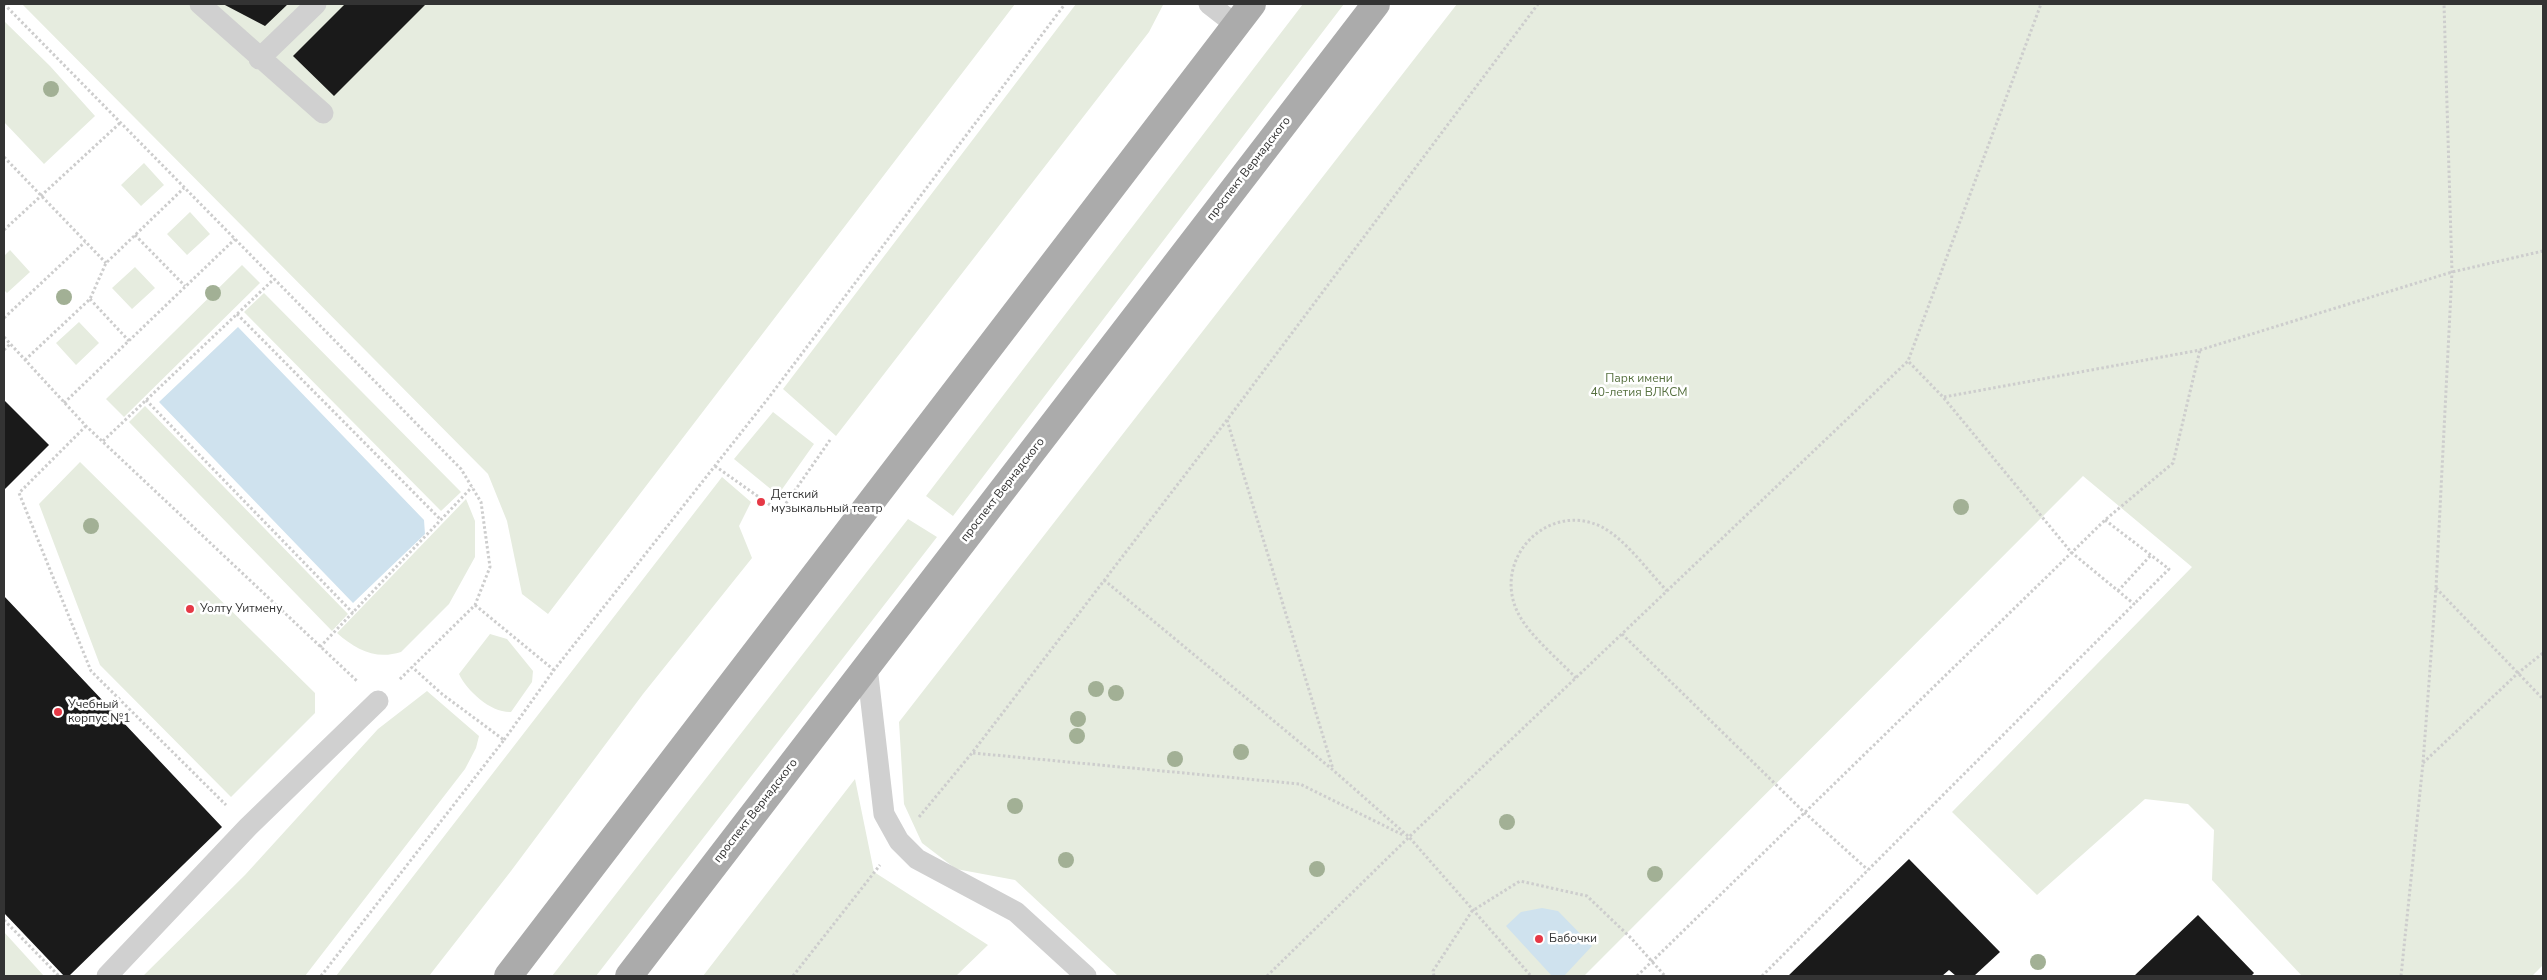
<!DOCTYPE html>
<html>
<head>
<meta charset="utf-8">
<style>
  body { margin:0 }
  #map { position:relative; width:2547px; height:980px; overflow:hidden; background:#fff; font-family:"Nunito Sans",sans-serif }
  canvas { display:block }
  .frame { position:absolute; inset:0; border:5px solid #333; pointer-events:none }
</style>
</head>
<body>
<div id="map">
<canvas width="2547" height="980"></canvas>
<div class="frame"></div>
</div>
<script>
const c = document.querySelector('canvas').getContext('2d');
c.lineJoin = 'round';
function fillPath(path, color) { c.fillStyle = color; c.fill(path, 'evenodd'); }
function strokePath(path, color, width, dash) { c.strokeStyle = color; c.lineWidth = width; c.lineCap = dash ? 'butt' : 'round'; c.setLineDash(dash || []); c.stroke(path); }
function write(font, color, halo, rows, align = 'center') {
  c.font = font + ' "Nunito Sans",sans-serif'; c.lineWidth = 5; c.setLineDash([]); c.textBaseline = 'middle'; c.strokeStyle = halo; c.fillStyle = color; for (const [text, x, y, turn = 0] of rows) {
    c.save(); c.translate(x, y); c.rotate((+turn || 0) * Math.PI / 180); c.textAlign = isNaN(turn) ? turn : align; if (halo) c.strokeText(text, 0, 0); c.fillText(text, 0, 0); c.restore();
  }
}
const green = new Path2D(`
  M22 4H1015L548 614 522 594 507 521 488 474Z
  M1076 4 1163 5 1149 32 836 436 783 389Z
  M1303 4H1344L953 516 926 496Z
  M1457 4H2543V965L2532 976H2302L2212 880 2214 830 2188 804 2145 799 2037 895 1952 812 2192 567 2083 476 1584 976H1118L1015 880 956 869 922 843 904 804 899 722Z
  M4 21 50 66 95 116 44 164 4 122Z
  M144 163 164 185 141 206 121 185Z
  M190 212 210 234 187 255 167 234Z
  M10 250 30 272 7 293 4 290V256Z
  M242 265 260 283 124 417 106 399Z
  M135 267 155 288 132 309 112 288Z
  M264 293 461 492 441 511 244 312Z
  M79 322 99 343 76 365 56 343Z
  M145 406 348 614 332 631 129 422Z
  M773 412 814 444 778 495 734 459Z
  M80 462 315 693V713L231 797 100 665 39 504Z
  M722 477 751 502 739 526 752 558 643 694 511 871 429 976H336Z
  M466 499 475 521V557L449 604 401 652C376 660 356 650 337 633Z
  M908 519 937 537 596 976H552Z
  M490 634 507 639 533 671 532 682 511 712C491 713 467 691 459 674Z
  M427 691 479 736 476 748 465 769 305 976H143L245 875 378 729Z
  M855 779 874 872 988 945 956 976H703Z
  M4 932 44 976H4Z`);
const water = new Path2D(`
  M238 327 424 520 425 534 353 603 159 402Z
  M1542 908 1558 911 1592 946 1564 976H1552L1506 926 1521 912Z`);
const building = new Path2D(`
  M223 4H288L265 26Z
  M345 4H426L334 96 293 56Z
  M4 400 49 445 4 490Z
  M4 596 222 827 69 976H64L4 913Z
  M1909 859 2000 952 1974 976H1956L1949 970 1942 976H1788Z
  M2198 915 2254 973 2251 976H2134Z`);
const path = new Path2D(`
  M4 4 461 469 481 502 490 567 475 605 399 680
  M4 157 106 263
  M4 230 120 123
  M135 235 185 286
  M90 299 129 341
  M237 314 441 520
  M4 318 85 242
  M4 337 86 426 357 681
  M4 350 10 344
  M25 360 90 299 106 263 184 188
  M1944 397 2200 350 2452 272 2543 251
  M146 400 353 613
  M64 403 235 239
  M1227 420 1333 769
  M86 426 19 493 91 671 226 805
  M103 441 274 279
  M715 466 780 512 830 440
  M2105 520 2169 569 2134 604
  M1104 580 1333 770 1409 837 1531 976
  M2436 588 2543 699
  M2118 591 2151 555
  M475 605 554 670
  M1622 634 1805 813 1868 870
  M320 647 472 487
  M1576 678C1558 659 1529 635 1518 613 1491 559 1548 500 1602 527 1625 539 1649 572 1667 591
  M504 740 554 670 770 396 1065 4
  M973 753 1300 784 1403 835
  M2423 763 2518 673 2543 653
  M919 817 972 753 1227 420 1538 4
  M4 920 59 976
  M321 976 504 740 442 694 412 667
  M793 976 880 865
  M1267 976 1409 837 1908 361 2041 4
  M1434 976 1433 971 1472 911 1520 881 1587 896 1631 938 1665 976
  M1637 976 2105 520 2173 463 2200 350
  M1762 976 2134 604 2071 552 1943 397 1908 361
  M2401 976 2423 763 2436 588 2452 272 2444 4`);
const lane = new Path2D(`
  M200 4 323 113
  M1209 4 1236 25
  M259 59 316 4
  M867 667 884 814 899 841 917 859 1016 912 1086 976
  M107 976 248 827 378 701`);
const primary = new Path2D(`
  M508 976 1252 4
  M629 976 1376 4`);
const trees = [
  [51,89],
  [213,293],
  [64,297],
  [1961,507],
  [91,526],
  [1096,689],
  [1116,693],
  [1078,719],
  [1077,736],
  [1241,752],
  [1175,759],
  [1015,806],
  [1507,822],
  [1066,860],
  [1317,869],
  [1655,874],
  [2038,962]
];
const markers = [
  [761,502,5,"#e63946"],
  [190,609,5,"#e63946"],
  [58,712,5,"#e63946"],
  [1539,939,5,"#e63946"]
];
const streetNames = [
  ["проспект Вернадского",1249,169,-52],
  ["проспект Вернадского",1003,490,-52],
  ["проспект Вернадского",756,811,-52]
];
const parkNames = [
  ["Парк имени",1639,379],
  ["40-летия ВЛКСМ",1639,393]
];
const poiNames = [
  ["Детский",771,495],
  ["музыкальный театр",771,509],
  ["Уолту Уитмену",200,609],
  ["Учебный",68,705],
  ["корпус №1",68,719],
  ["Бабочки",1549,939]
];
fillPath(green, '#e6ecdf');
fillPath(water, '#cfe2ee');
fillPath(building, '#1a1a1a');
strokePath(path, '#cdcdcd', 3, [2.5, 2.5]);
strokePath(lane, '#d0d0d0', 21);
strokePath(primary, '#ababab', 28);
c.fillStyle = '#a2b095';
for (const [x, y] of trees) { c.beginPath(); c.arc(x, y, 8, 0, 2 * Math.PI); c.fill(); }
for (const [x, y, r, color] of markers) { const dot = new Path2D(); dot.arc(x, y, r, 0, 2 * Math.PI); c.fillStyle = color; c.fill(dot); strokePath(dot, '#fff', 2); }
write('12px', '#333', '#fff', streetNames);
write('12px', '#56703f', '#fff', parkNames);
write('12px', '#333', '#fff', poiNames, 'left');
</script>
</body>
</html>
